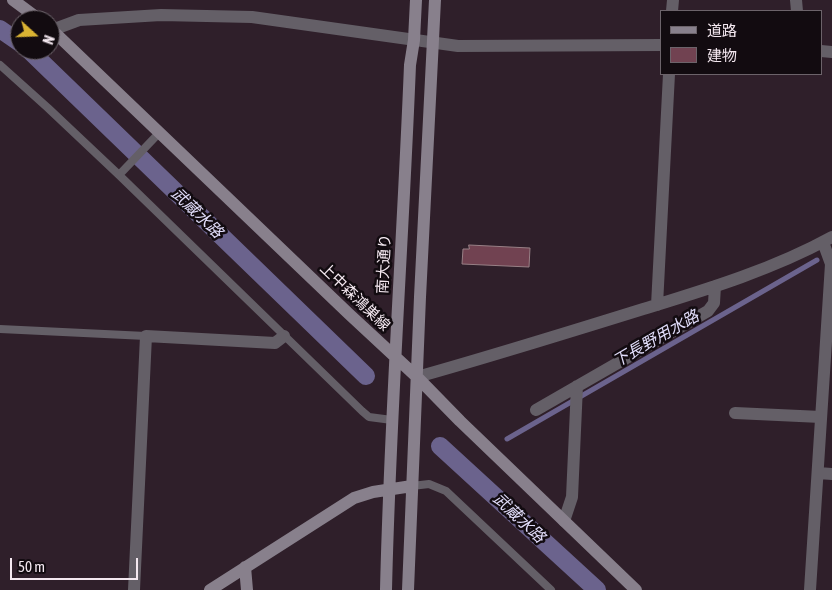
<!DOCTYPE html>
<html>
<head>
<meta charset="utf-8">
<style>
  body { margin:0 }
  #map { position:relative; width:832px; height:590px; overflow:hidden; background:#2f1f2a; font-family:"Asap Condensed","Noto Sans JP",sans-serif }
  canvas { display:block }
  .legend { position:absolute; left:660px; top:10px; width:162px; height:65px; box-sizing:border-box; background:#120b10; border:1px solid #6c636a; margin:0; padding:6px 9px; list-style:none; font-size:15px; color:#f4e8f0 }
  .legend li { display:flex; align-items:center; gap:10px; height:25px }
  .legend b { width:25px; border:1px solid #6c636a }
  .north { position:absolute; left:10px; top:10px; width:50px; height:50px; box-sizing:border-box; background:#120b10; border:1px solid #6c636a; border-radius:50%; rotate:110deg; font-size:14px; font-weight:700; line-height:20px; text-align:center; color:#f4e8f0 }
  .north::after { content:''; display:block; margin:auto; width:18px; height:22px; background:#dab333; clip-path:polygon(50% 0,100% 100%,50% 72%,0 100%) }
  .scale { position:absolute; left:10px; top:558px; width:128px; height:22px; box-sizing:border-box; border:2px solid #f4e8f0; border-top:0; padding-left:6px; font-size:15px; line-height:18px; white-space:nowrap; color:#f4e8f0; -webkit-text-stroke:4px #120b10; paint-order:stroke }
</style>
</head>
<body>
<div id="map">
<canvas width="832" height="590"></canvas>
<ul class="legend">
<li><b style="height:6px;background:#88808c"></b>道路</li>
<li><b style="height:14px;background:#714251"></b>建物</li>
</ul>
<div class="north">N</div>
<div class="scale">50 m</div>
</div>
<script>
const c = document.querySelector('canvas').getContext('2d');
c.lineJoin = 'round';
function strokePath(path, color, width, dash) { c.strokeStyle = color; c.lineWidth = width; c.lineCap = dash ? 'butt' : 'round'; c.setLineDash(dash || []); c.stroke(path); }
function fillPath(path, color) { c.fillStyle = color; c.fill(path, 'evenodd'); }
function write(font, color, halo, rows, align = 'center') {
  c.font = font + ' "Asap Condensed","Noto Sans JP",sans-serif'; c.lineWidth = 5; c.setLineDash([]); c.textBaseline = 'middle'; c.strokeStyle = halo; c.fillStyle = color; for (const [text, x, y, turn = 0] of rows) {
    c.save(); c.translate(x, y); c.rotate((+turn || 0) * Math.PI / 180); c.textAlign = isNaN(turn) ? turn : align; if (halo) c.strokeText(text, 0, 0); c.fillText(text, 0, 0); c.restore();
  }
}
const stream = new Path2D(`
  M507 439 817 260`);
const canal = new Path2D(`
  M0 29 20 43
  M29 50 366 376
  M440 446 597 590`);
const building = new Path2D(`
  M469 245 530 248 529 267 462 264 463 249H469Z`);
const lane = new Path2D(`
  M0 65 48 108 119 175 362 411 369 417 392 420
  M119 175 160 132
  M0 329 146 336
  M412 486 429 484 446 491 551 590`);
const street = new Path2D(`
  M796 0 797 11
  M672 11 673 0
  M52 30 79 20 161 15 252 17 458 46 661 45
  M821 51 832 52
  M657 305 669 74
  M417 377C492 356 566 333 640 310 705 290 772 270 832 237
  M536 410 708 311 714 303 715 286
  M735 413 821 417
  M818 473 832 474
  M564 521 572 497 577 386
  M134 590 146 336 275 343 284 336
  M810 590 831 264 823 242`);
const secondary = new Path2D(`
  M13 0 40 20
  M50 28 349 314 417 377 460 421 636 590
  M245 567 247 590
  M210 590 354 498 373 492 412 486
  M386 590C390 415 403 240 410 65L414 40 416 0
  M408 590 420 297 435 0`);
const streetNames = [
  ["南大通り",384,264,-87],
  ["上中森鴻巣線",355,297,44]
];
const waterNames = [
  ["武蔵水路",197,213,44],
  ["下長野用水路",656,339,-30],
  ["武蔵水路",519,518,43]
];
strokePath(stream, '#6b638d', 5);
strokePath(canal, '#6b638d', 18);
fillPath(building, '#714251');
strokePath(building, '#988086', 1);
strokePath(lane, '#645f67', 8);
strokePath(street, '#645f67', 12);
strokePath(secondary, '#88808c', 12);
write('15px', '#f4e8f0', '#120b10', streetNames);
write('italic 16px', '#e1ddfa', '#120b10', waterNames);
</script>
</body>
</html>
